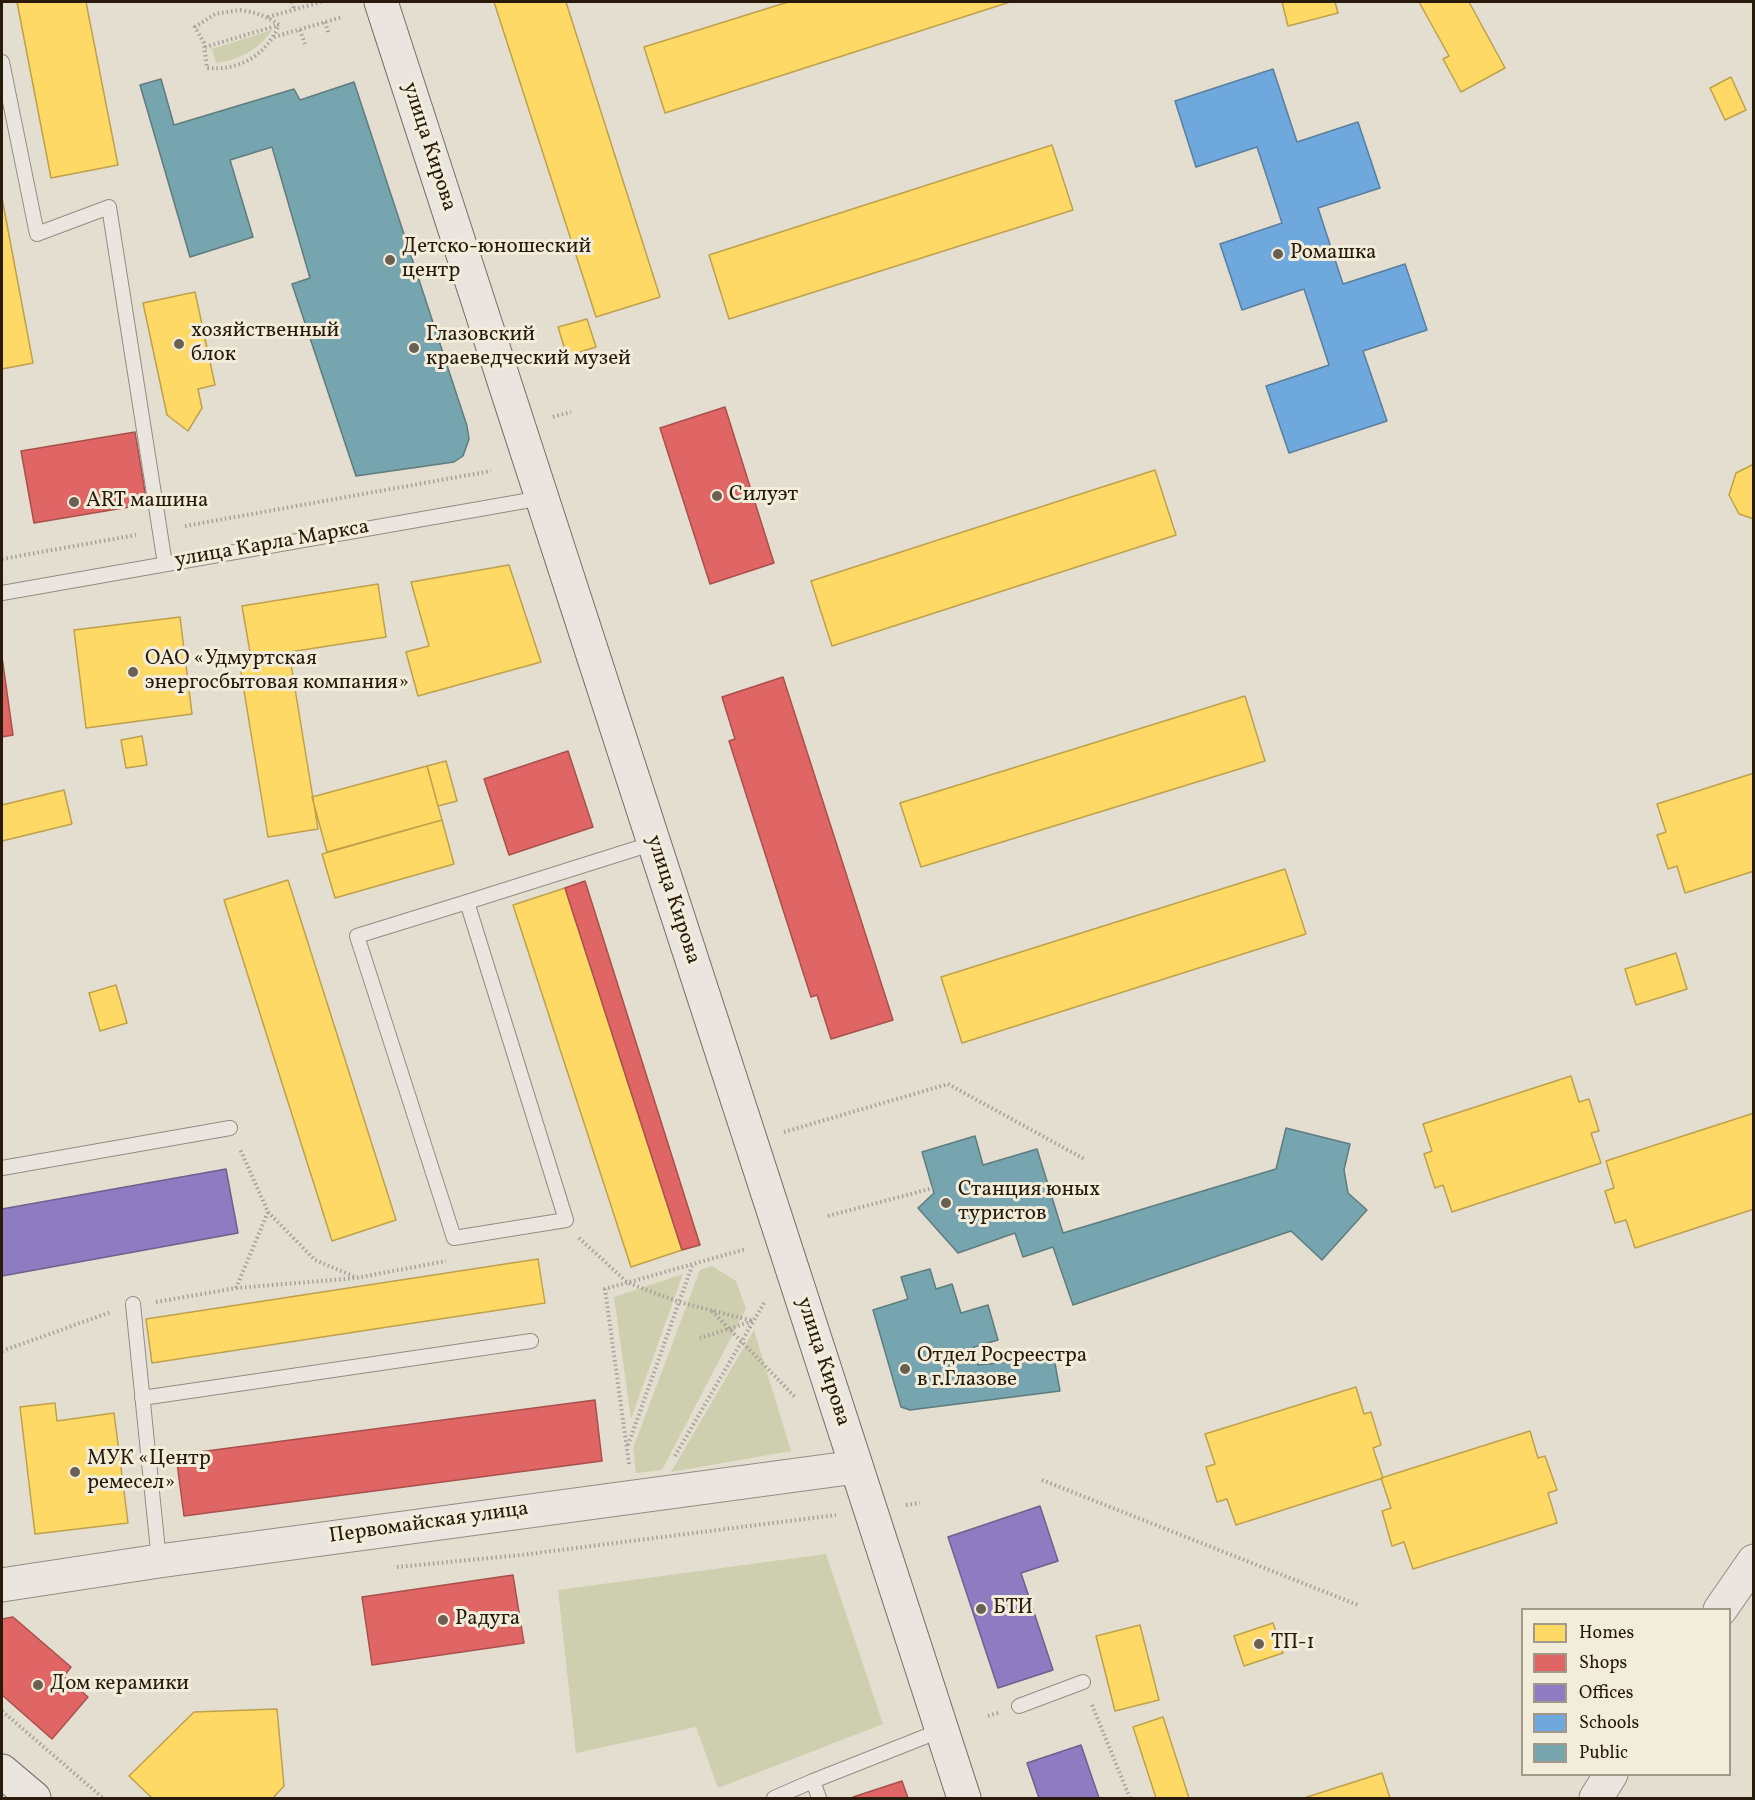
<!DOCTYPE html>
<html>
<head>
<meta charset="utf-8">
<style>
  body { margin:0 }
  #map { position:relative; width:1755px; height:1800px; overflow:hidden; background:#e3ded0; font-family:Vollkorn,serif }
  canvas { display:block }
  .frame { position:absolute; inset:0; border:3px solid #291b0b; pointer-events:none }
  .legend { position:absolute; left:1521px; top:1608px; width:210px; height:168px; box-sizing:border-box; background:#f2ecdb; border:2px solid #a29888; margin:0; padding:8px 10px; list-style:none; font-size:18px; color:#291b0b }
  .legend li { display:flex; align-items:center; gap:12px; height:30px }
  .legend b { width:30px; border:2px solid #a29888 }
</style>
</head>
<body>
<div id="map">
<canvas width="1755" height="1800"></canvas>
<div class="frame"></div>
<ul class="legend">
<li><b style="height:16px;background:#ffd966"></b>Homes</li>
<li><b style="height:16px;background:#e06666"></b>Shops</li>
<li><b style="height:16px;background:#8e7cc3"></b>Offices</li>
<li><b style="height:16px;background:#6fa8dc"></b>Schools</li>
<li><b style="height:16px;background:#76a5af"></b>Public</li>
</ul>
</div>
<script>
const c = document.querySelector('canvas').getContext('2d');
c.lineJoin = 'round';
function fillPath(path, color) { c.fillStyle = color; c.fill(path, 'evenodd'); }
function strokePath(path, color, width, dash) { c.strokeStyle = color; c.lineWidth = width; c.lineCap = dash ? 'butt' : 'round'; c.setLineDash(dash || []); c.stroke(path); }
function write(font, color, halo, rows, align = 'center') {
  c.font = font + ' Vollkorn,serif'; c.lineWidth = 6; c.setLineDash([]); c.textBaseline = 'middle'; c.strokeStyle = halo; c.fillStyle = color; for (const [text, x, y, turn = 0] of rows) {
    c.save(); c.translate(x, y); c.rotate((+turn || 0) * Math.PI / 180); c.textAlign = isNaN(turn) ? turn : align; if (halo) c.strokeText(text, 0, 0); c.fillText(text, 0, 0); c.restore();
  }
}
const green = new Path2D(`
  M272 30C258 50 239 60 216 63L212 49Z
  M712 1266 736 1281 746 1309 662 1470 636 1473 633 1448 700 1270Z
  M683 1274 631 1419 614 1297Z
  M754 1330 791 1451 671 1472Z
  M826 1554 883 1724 718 1788 696 1727 576 1753 558 1590Z`);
const homes = new Path2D(`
  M17 2H86L118 165 51 178Z
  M494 2H566L660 297 596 317Z
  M788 2H1010L665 113 644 47Z
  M1282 2H1335L1338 13 1288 26Z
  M1419 2H1469L1505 68 1461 92 1443 59 1449 56Z
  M1731 77 1746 110 1725 120 1710 88Z
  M1052 145 1073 210 729 319 709 255Z
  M2 198 33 363 2 369Z
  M195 292 215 385 198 389 202 408 188 431 167 415 143 303Z
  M587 319 596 347 567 356 558 327Z
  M1754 464V519L1739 514 1729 495 1736 473Z
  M1155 470 1176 535 832 646 811 581Z
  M509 565 541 662 418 696 406 652 429 646 411 582Z
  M378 584 386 637 251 658 242 606Z
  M180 617 192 714 86 728 74 630Z
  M289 652 318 829 268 837 239 660Z
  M1245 696 1265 761 921 867 900 803Z
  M142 736 147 765 126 768 121 740Z
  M446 761 457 801 438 806 427 766Z
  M427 766 442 820 327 852 312 797Z
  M1754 773V871L1685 893 1677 866 1668 869 1657 835 1666 832 1657 804Z
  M64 790 72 824 2 841V805Z
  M442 820 454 864 335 898 322 854Z
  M1285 869 1306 934 962 1043 941 977Z
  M288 880 396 1220 332 1241 224 900Z
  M565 888 682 1250 631 1267 513 905Z
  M1676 953 1687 989 1636 1005 1625 969Z
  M116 985 127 1023 100 1031 89 993Z
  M1571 1076 1579 1102 1589 1099 1599 1131 1591 1133 1601 1163 1452 1212 1443 1185 1435 1188 1424 1154 1432 1151 1423 1124Z
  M1754 1113V1209L1635 1248 1626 1220 1615 1223 1605 1191 1614 1188 1606 1161Z
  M538 1259 545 1303 152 1363 146 1319Z
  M1356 1387 1364 1414 1371 1412 1381 1445 1373 1448 1383 1478 1236 1525 1227 1499 1217 1502 1206 1467 1215 1464 1205 1434Z
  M55 1403 57 1421 114 1413 128 1523 35 1534 20 1407Z
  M1530 1431 1538 1458 1545 1456 1557 1490 1548 1493 1557 1523 1413 1569 1404 1542 1392 1546 1382 1511 1391 1508 1381 1478Z
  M1273 1623 1283 1653 1244 1666 1234 1636Z
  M1140 1625 1159 1700 1115 1711 1096 1636Z
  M277 1709 284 1786 273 1798H152L129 1776 194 1712Z
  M1163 1717 1189 1798H1156L1133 1727Z
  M1382 1773 1390 1798H1304Z`);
const shops = new Path2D(`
  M725 407 774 563 710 584 660 428Z
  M135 432 147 504 34 523 21 451Z
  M2 657 13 735 2 737Z
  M783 677 893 1020 831 1039 817 995 811 997 729 741 735 739 722 697Z
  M568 751 593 827 509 855 484 779Z
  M585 881 700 1245 682 1250 565 888Z
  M595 1400 602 1461 184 1516 176 1455Z
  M513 1575 524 1643 372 1665 362 1597Z
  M13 1617 71 1667 64 1676 88 1697 52 1739 2 1695V1619Z
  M902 1781 908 1798H854L853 1797Z`);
const offices = new Path2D(`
  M226 1169 238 1233 2 1276V1209Z
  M1040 1506 1058 1561 1021 1573 1053 1670 998 1688 948 1537Z
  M1081 1745 1099 1798H1039L1027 1763Z`);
const schools = new Path2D(`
  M1273 69 1297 142 1358 122 1380 188 1318 208 1343 284 1405 264 1427 330 1363 351 1387 421 1289 453 1266 386 1329 365 1304 289 1242 310 1220 244 1282 223 1257 147 1196 167 1175 101Z`);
const public = new Path2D(`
  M161 79 174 125 294 89 300 100 354 82 467 426 469 439 463 456 454 462 356 476 292 284 310 278 272 147 230 160 253 237 190 257 140 85Z
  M1286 1128 1350 1144 1344 1170 1348 1193 1367 1210 1322 1260 1291 1231 1073 1305 1053 1247 1023 1257 1015 1233 958 1253 918 1208 934 1193 922 1152 975 1136 983 1165 1037 1149 1063 1233 1276 1169Z
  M930 1269 936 1289 952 1284 961 1313 988 1305 998 1340 974 1347 978 1365 1054 1358 1060 1391 910 1410 901 1407 873 1310 908 1299 901 1277Z`);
const path = new Path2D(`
  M292 2 294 9
  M240 10C255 12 267 16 279 25 266 55 240 71 207 68L204 43 195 27 215 14Z
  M268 17 321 2
  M325 22 329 35
  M300 30 305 44
  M274 37 342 17
  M205 47 279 25
  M553 417 571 412
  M185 526 491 471
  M2 559 136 535
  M784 1132 948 1084 1086 1160
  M268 1212 315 1260 355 1277
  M828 1216 933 1188
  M579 1238 628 1283 679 1302 753 1321 700 1338
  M236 1288 356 1278 446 1261
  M156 1302 236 1288 268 1212 240 1149
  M712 1311 795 1397
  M2 1351 111 1312
  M628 1445 692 1266
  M675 1456 764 1303
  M629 1464 605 1289 746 1249
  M1042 1480 1358 1605
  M906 1505 920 1503
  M397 1567 521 1555 836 1515
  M1092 1705 1130 1798
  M2 1711 103 1798
  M988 1716 998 1713`);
const service = new Path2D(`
  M2 62 37 234 109 207 165 564
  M2 593 542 498
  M467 902 357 936 454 1238 566 1220 467 902 654 843
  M2 1168 230 1128
  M133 1304 159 1561
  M142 1398 531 1341
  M1019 1706 1083 1682
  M774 1798 813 1781
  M819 1798 813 1781 942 1730`);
const tertiary = new Path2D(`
  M2 1585 159 1561 856 1467
  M1720 1610 1754 1561
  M1596 1798 1611 1774`);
const secondary = new Path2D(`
  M381 2 964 1798
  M2 1771 34 1798`);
const markers = [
  [1278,254,6,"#6a5f50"],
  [390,260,6,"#6a5f50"],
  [179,344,6,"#6a5f50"],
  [414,348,6,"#6a5f50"],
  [717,496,6,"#6a5f50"],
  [74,502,6,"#6a5f50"],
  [133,672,6,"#6a5f50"],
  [946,1203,6,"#6a5f50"],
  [905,1369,6,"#6a5f50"],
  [75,1472,6,"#6a5f50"],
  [981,1609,6,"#6a5f50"],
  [443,1620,6,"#6a5f50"],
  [1259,1644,6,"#6a5f50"],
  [38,1685,6,"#6a5f50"]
];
const streetNames = [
  ["улица Кирова",428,147,72],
  ["улица Карла Маркса",272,545,-10],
  ["улица Кирова",672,900,72],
  ["улица Кирова",822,1362,72],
  ["Первомайская улица",429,1524,-8]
];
const poiNames = [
  ["Детско-юношеский",402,248],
  ["центр",402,272],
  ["Ромашка",1290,254],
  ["хозяйственный",191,332],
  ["блок",191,356],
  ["Глазовский",426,336],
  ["краеведческий музей",426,360],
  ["Силуэт",729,496],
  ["ART машина",86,502],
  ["ОАО «Удмуртская",145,660],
  ["энергосбытовая компания»",145,684],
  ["Станция юных",958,1191],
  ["туристов",958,1215],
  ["Отдел Росреестра",917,1357],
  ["в г.Глазове",917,1381],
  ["МУК «Центр",87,1460],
  ["ремесел»",87,1484],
  ["БТИ",993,1609],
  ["Радуга",455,1620],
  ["ТП-1",1271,1644],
  ["Дом керамики",50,1685]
];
fillPath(green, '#cecfae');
fillPath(homes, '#ffd966');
strokePath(homes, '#bfa04b', 1.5);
fillPath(shops, '#e06666');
strokePath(shops, '#a9504b', 1.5);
fillPath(offices, '#8e7cc3');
strokePath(offices, '#705f8c', 1.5);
fillPath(schools, '#6fa8dc');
strokePath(schools, '#5a7e9d', 1.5);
fillPath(public, '#76a5af');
strokePath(public, '#5f7c7e', 1.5);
strokePath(service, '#928d83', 16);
strokePath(tertiary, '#928d83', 35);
strokePath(secondary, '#777269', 35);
strokePath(path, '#a5a19a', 4, [1.5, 3]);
strokePath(service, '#eae6df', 14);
strokePath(tertiary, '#eae6df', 33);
strokePath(secondary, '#eae6df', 33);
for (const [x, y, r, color] of markers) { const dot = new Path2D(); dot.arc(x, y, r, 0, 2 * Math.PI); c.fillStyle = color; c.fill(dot); strokePath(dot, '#f2ecdb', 2); }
write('21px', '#291b0b', '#f2ecdb', streetNames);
write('21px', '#291b0b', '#f2ecdb', poiNames, 'left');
</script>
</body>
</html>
